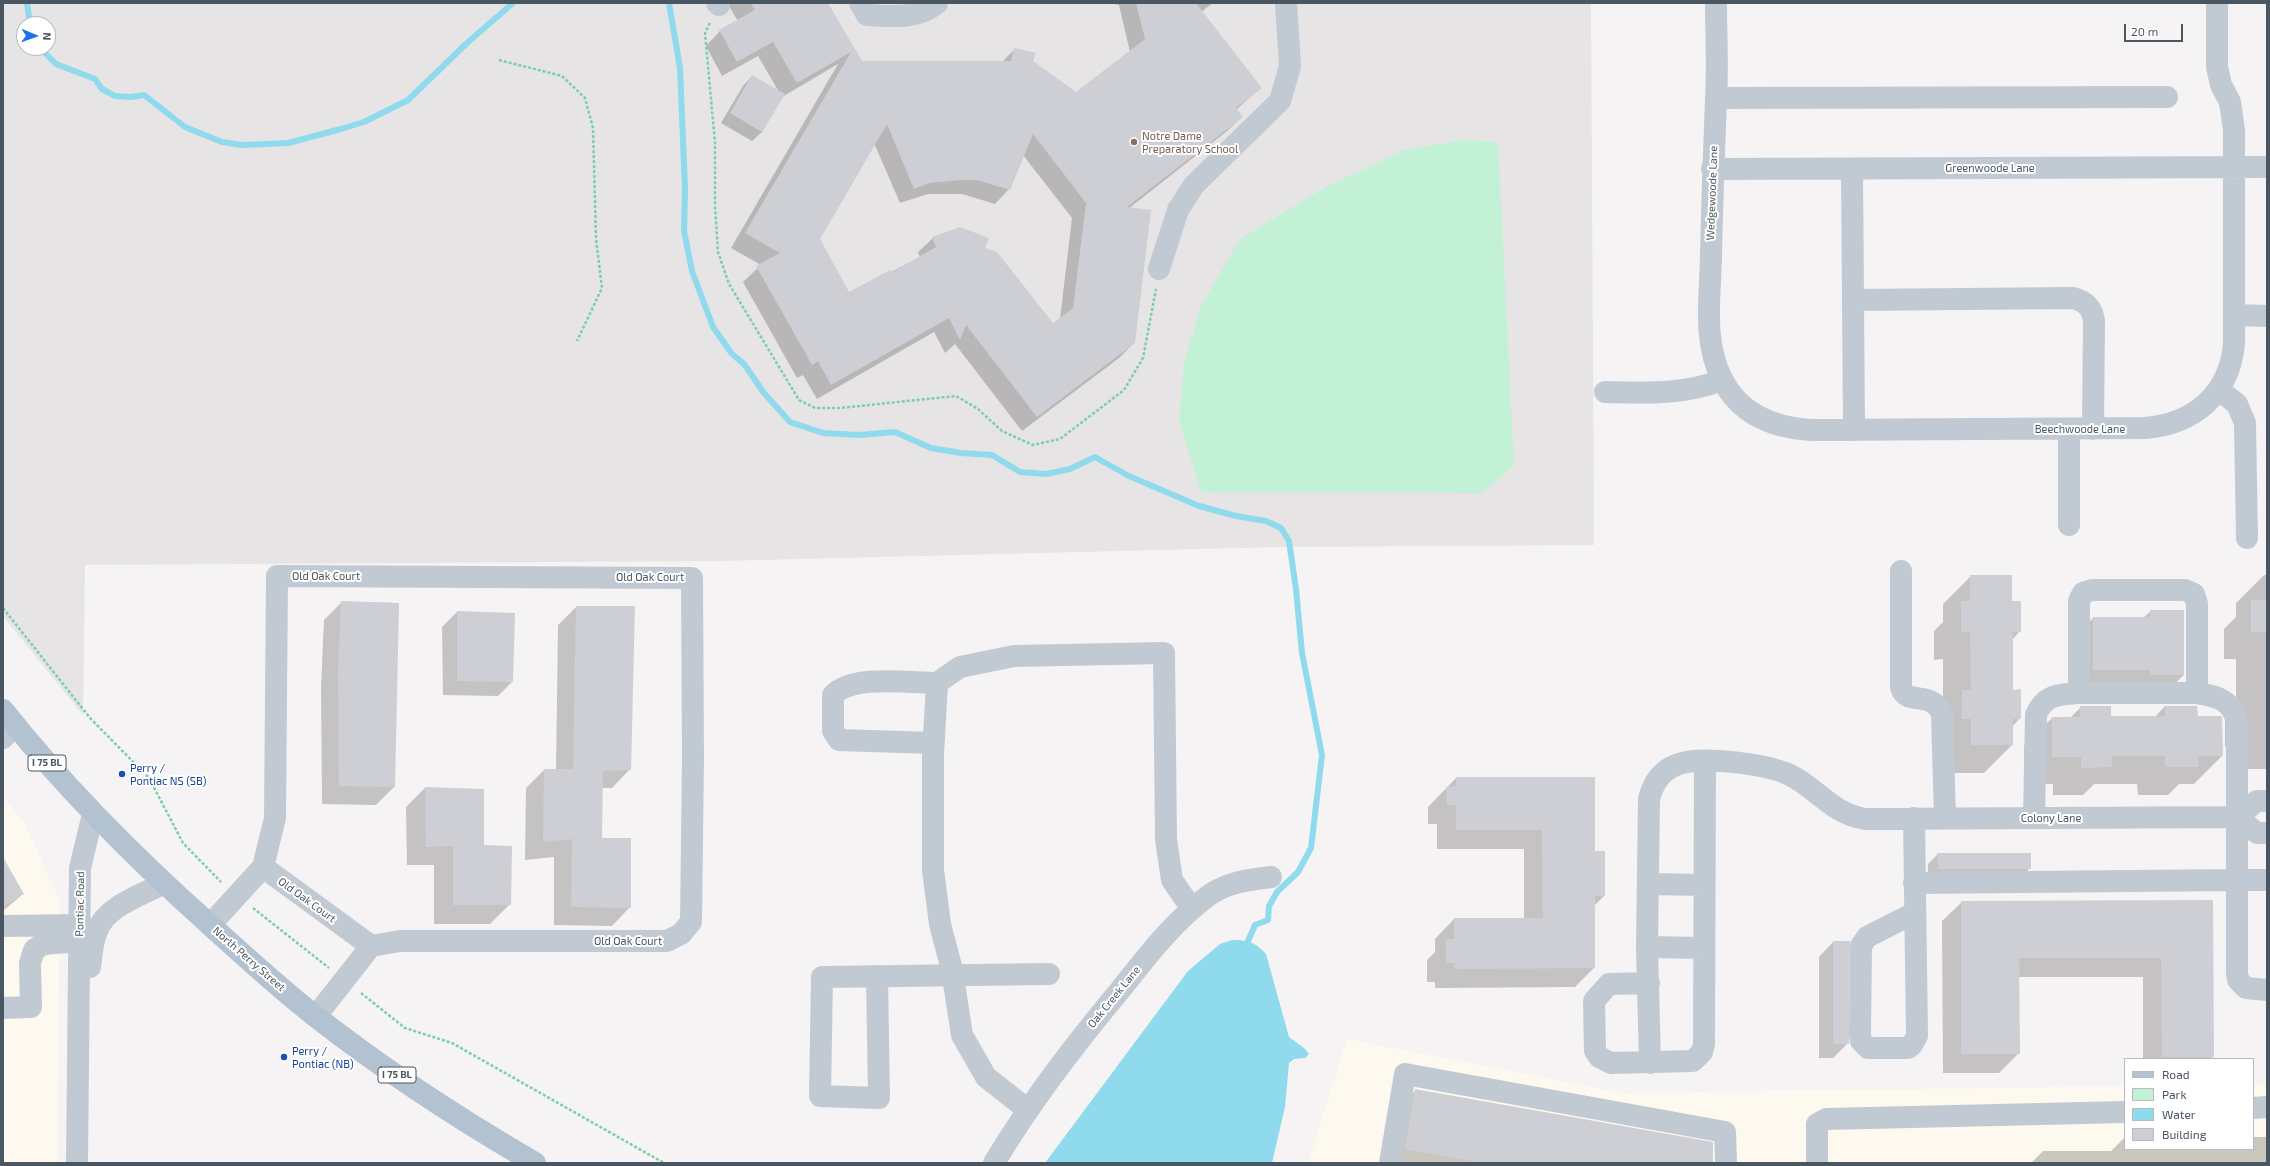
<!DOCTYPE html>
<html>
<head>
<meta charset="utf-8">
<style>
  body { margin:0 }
  #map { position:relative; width:2270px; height:1166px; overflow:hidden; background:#f5f3f3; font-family:"Exo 2",sans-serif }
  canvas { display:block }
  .frame { position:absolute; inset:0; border:4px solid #4a5661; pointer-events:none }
  .legend { position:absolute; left:2124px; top:1058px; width:130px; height:92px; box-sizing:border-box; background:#fff; border:1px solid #b7bbc0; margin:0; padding:5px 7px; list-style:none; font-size:12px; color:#4a5661 }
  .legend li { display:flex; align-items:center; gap:8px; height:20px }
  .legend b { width:20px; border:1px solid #b7bbc0 }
  .north { position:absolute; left:16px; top:16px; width:40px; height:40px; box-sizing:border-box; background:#fff; border:1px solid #b7bbc0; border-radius:50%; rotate:92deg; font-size:11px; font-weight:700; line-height:16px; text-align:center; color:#4a5661 }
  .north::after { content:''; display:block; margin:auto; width:14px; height:18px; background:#1a73e8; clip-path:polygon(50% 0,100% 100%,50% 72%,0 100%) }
  .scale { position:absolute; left:2124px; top:24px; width:59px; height:18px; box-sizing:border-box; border:2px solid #4a5661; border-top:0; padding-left:5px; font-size:12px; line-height:14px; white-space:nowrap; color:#4a5661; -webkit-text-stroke:3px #fff; paint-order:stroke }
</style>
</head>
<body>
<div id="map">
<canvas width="2270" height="1166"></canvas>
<div class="frame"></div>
<ul class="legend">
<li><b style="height:5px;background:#b3c2d1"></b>Road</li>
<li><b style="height:11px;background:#c3f1d5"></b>Park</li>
<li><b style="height:11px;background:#90daee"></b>Water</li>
<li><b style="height:11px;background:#cdcfd5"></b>Building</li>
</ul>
<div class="north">N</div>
<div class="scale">20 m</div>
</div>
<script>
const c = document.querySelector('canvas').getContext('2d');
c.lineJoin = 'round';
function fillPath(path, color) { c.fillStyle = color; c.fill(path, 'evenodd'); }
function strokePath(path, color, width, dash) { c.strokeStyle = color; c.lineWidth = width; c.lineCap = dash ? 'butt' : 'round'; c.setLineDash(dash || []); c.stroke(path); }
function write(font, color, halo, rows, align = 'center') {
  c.font = font + ' "Exo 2",sans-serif'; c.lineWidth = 4; c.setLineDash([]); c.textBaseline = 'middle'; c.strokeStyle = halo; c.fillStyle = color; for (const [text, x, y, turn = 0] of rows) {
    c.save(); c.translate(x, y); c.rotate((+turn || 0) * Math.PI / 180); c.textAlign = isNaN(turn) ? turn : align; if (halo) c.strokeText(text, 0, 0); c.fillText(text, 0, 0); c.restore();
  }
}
const commercial = new Path2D(`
  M3 797 24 822 60 901 57 1163H3Z
  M1347 1039 1623 1093 2125 1086V1149H2253V1084H2267V1163H1308Z`);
const education = new Path2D(`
  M3 3H1591L1594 545 1280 547 720 561 85 565 83 715 3 616ZM24 24H48V48H24Z`);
const green = new Path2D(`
  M1463 140 1498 142 1514 465 1482 493 1201 492 1179 421 1184 364 1200 308 1240 239 1324 188 1404 150Z`);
const water = new Path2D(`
  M1232 940C1248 940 1255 942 1266 954L1289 1037 1304 1048 1309 1054 1305 1058 1294 1059 1289 1063 1285 1107 1272 1163H1045L1188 971 1220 944Z`);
const shadow = new Path2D(`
  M727 3H827L862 62H1002L1015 49 1076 93 1130 52 1119 5 1110 3H1213L1201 12 1260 88 1236 110 1242 117 1227 131 1128 209 1134 343 1119 358 1022 431 955 344 945 353 934 332 817 399 803 375 797 378 743 282 761 265 731 248 838 64 782 97 762 132 752 141 721 123 743 86 752 76 779 92 758 56 722 76 706 46 720 31 738 21ZM874 143 900 203 928 194H962L995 204 1009 189 1023 155 1072 218 1060 319 1053 324 984 248 933 238 918 252 920 257 849 294 818 239Z
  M2264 575H2267V769H2236V746H2225V709L2236 699V659H2224V629L2236 617V603Z
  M1971 576 2011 602 2020 631 2012 640V691L2020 718 2012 727V745L1984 773H1943V659L1934 660V631L1943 622V604Z
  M342 602 398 603 394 787 376 805 322 804 321 687 324 620Z
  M576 607 630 769 612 788H602L601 839 630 907 612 926 554 925V857L525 860 526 788 544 770H556L558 625Z
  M2151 611 2184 675 2171 687 2081 683V631L2093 618H2143Z
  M457 612 512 682 498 696 443 695 442 627Z
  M2165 706 2197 717 2222 756 2194 784H2179L2168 795H2138L2137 784H2094L2083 795H2053V784H2024V746L2052 718H2070L2081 707 2110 717H2155Z
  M1456 778 1594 852 1604 896 1594 906V968L1575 987 1435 988V982H1427V960L1435 952V939L1454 919H1524V849H1437V824H1428V807Z
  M425 788 483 846 510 904 490 924H434V865H407L406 807Z
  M1938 854 2030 868 2020 878H1928V864Z
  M3 859 23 894 3 911Z
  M2212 901 2213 1056 2210 1059H2143V977H2018L2019 1053 1999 1073H1943L1942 921 1962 902Z
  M1833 942 1848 1043 1833 1058H1819V957Z
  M1416 1090 1712 1163H1387L1396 1109Z
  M2125 1137V1149H2253V1137H2267V1163H2031L2043 1151H2111Z`);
const stream = new Path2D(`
  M27 3 30 24
  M669 3 680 68 685 189 684 231 692 271 713 327 732 354 744 364 764 393 790 422 823 433 859 435 895 432 931 448 961 453 992 455 1020 472 1046 474 1070 469 1095 457 1129 476 1199 506 1236 516 1266 521 1281 528 1289 541 1296 589 1302 653 1322 755 1311 848 1298 872 1277 892 1269 906 1268 920 1255 925 1248 941
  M40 48 56 64 95 79 102 89 115 96 131 97 144 95 185 127 222 142 242 145 288 143 341 129 364 122 408 100 467 43 513 3`);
const building = new Path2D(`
  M750 3H828L862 61H1011L1014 48 1036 53 1033 61 1076 92 1145 39 1136 3H1196L1262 88 1236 108 1243 117 1127 207 1151 210 1135 343 1037 417 966 325 960 340 949 318 831 385 818 361 812 365 756 266 780 253 745 233 851 52 797 83 773 42 737 62 719 30 755 10ZM887 124 914 189 929 183 960 180H977L1010 190 1033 134 1086 203 1073 308 1053 323 997 252 985 248 989 238 960 227 932 237 936 247 891 273 890 270 849 292 820 239Z
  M752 75 785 94 762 132 730 113Z
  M1970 575H2012V601H2021V632H2013V690L2021 689V719H2013V745H1971V719H1962V690H1971L1970 632H1961V601H1970Z
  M2251 600H2267V632H2251Z
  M341 601 399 603 395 787 339 786 338 669Z
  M576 606H635L631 770 603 771 602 838H631V908L571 907 572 839 543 842 544 769H573Z
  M2150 610H2184V675H2150V670H2093V617H2150Z
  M457 611 515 613 513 682 457 681Z
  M2080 706H2111V716H2165V706H2197L2198 716H2221L2222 718 2223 756H2198V767H2165V756H2112V767L2081 768V757H2052V717H2080Z
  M1456 777H1595V851H1605V896H1595V968L1454 969V963H1446V939H1454V918H1543L1542 830H1456V805H1447L1446 787 1456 786Z
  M425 787 484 789V845L512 846 511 905H453V846L426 847Z
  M1937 853H2031V869H1938Z
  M3 857 24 894 3 906Z
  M2213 900 2214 1057H2162L2161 958H2019L2020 1054H1961V901Z
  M1833 941H1850L1849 1044H1833Z
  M1415 1089 1713 1142V1163H1482L1405 1149Z`);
const path = new Path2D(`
  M710 23 705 33 715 143V206L718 252 729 284 799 400 815 408H840L956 396 978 409 1002 431 1033 445 1060 439 1124 390 1143 358 1156 289
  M499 60 562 76 585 98 593 128 596 239 602 288 577 341
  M3 608 90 718 149 778 183 843 221 882
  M253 908 329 968
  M361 993 405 1028 452 1043 664 1163`);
const minor = new Path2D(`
  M717 3 719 5
  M860 3 867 15C891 16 917 20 937 3
  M1716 3C1716 35 1718 68 1716 100 1714 152 1712 205 1711 257 1710 298 1703 342 1722 379 1740 415 1774 428 1812 430L2145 428C2194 424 2230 394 2234 343V130L2230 102 2221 85 2217 67V3
  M1716 98 2167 97
  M1712 169 2267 167
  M1852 169 1854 430
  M1159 269 1178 210 1194 185 1280 101 1290 66 1286 3
  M1853 300 2073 298C2085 301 2092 307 2094 321L2093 429
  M2234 315 2267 316
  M2219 390 2237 404 2245 423 2247 538
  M1605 392C1645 393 1684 395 1722 380
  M2069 525V429
  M1901 571V687C1906 707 1932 689 1942 714L1945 818
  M2079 693H2197
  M3 738 15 725
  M933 743 839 740 833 731V695C853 674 910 683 937 683
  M2237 817 2257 801H2267
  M1914 818 1917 1036 1912 1045 1908 1048H1868L1861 1041 1860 1035 1861 946 1867 937 1914 913
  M2267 880H2237V973L2238 980 2246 988 2267 990
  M1914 883 2237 880V722C2232 700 2217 696 2197 693V604L2194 594 2185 590H2092L2083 593 2079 601V693C2059 694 2044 695 2036 715L2034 818
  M1648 884 1704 885
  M210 925 263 867 275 818 277 576 692 578 693 758 691 922 681 934 667 941H400L371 946 263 867
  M3 926 80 925
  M1647 947 1704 948
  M90 967C92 955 92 942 97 931 106 906 142 895 164 883
  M877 976 879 1098 820 1096 822 977 1049 974
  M1649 983 1609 984 1594 1001 1595 1051 1599 1057 1611 1063 1693 1061 1702 1052 1704 1044 1705 762
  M3 1008 31 1007 30 963 34 950 43 944 80 941
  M316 1016 371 946
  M1650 1063 1647 947 1649 799C1653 783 1661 771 1676 765 1700 755 1767 764 1790 775 1818 789 1831 813 1865 819L2237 817 2257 833H2267
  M2253 1108 2267 1107
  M1028 1110 986 1077 962 1035 952 970 940 924 933 870V755L937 683 960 667 1014 656 1164 653 1166 839 1172 880 1192 909
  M77 1163 80 868 93 814
  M994 1163C1031 1101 1075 1044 1121 989 1148 955 1173 922 1208 896 1227 882 1248 880 1271 877
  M1390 1163 1405 1074 1725 1132 1726 1163
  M1817 1163V1124L1826 1119 2125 1112`);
const major = new Path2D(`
  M3 710C65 788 134 857 208 923 243 955 278 987 315 1016 384 1070 459 1119 535 1163`);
const markers = [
  [1134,142,4,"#8d6e63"],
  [122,774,4,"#1a4fb4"],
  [284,1057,4,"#1a4fb4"]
];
const shields = [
  [47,763,38],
  [397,1075,38]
];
const shieldNames = [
  ["I 75 BL",47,763],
  ["I 75 BL",397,1075]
];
const educationNames = [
  ["Notre Dame",1142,136],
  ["Preparatory School",1142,149]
];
const streetNames = [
  ["Greenwoode Lane",1990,168],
  ["Wedgewoode Lane",1712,193,-88],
  ["Beechwoode Lane",2080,429],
  ["Old Oak Court",326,576],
  ["Old Oak Court",650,577],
  ["Colony Lane",2051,818],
  ["Old Oak Court",307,900,36],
  ["Pontiac Road",80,904,-89],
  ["Old Oak Court",628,941],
  ["North Perry Street",249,959,41],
  ["Oak Creek Lane",1114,997,-51]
];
const transitNames = [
  ["Perry /",130,768],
  ["Pontiac NS (SB)",130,781],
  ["Perry /",292,1051],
  ["Pontiac (NB)",292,1064]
];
fillPath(commercial, '#fdf9ef');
fillPath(education, '#e6e4e5');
fillPath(green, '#c3f1d5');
fillPath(water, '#90daee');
fillPath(shadow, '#0003');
strokePath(stream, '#90daee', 6);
fillPath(building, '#cdcfd5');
strokePath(path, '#7ad0a6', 2.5, [3, 2]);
strokePath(minor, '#c1cad2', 22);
strokePath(major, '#b3c2d1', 22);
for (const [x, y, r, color] of markers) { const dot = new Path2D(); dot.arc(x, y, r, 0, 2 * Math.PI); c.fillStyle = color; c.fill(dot); strokePath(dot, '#fff', 1.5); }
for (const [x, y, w] of shields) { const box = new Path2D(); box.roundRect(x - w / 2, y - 8, w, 16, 3); c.fillStyle = '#fff'; c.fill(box); strokePath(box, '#4a5661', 1); }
write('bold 10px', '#4a5661', null, shieldNames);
write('11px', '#785e54', '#fff', educationNames, 'left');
write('11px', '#4a5661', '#fff', streetNames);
write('11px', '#164399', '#fff', transitNames, 'left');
</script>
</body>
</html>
